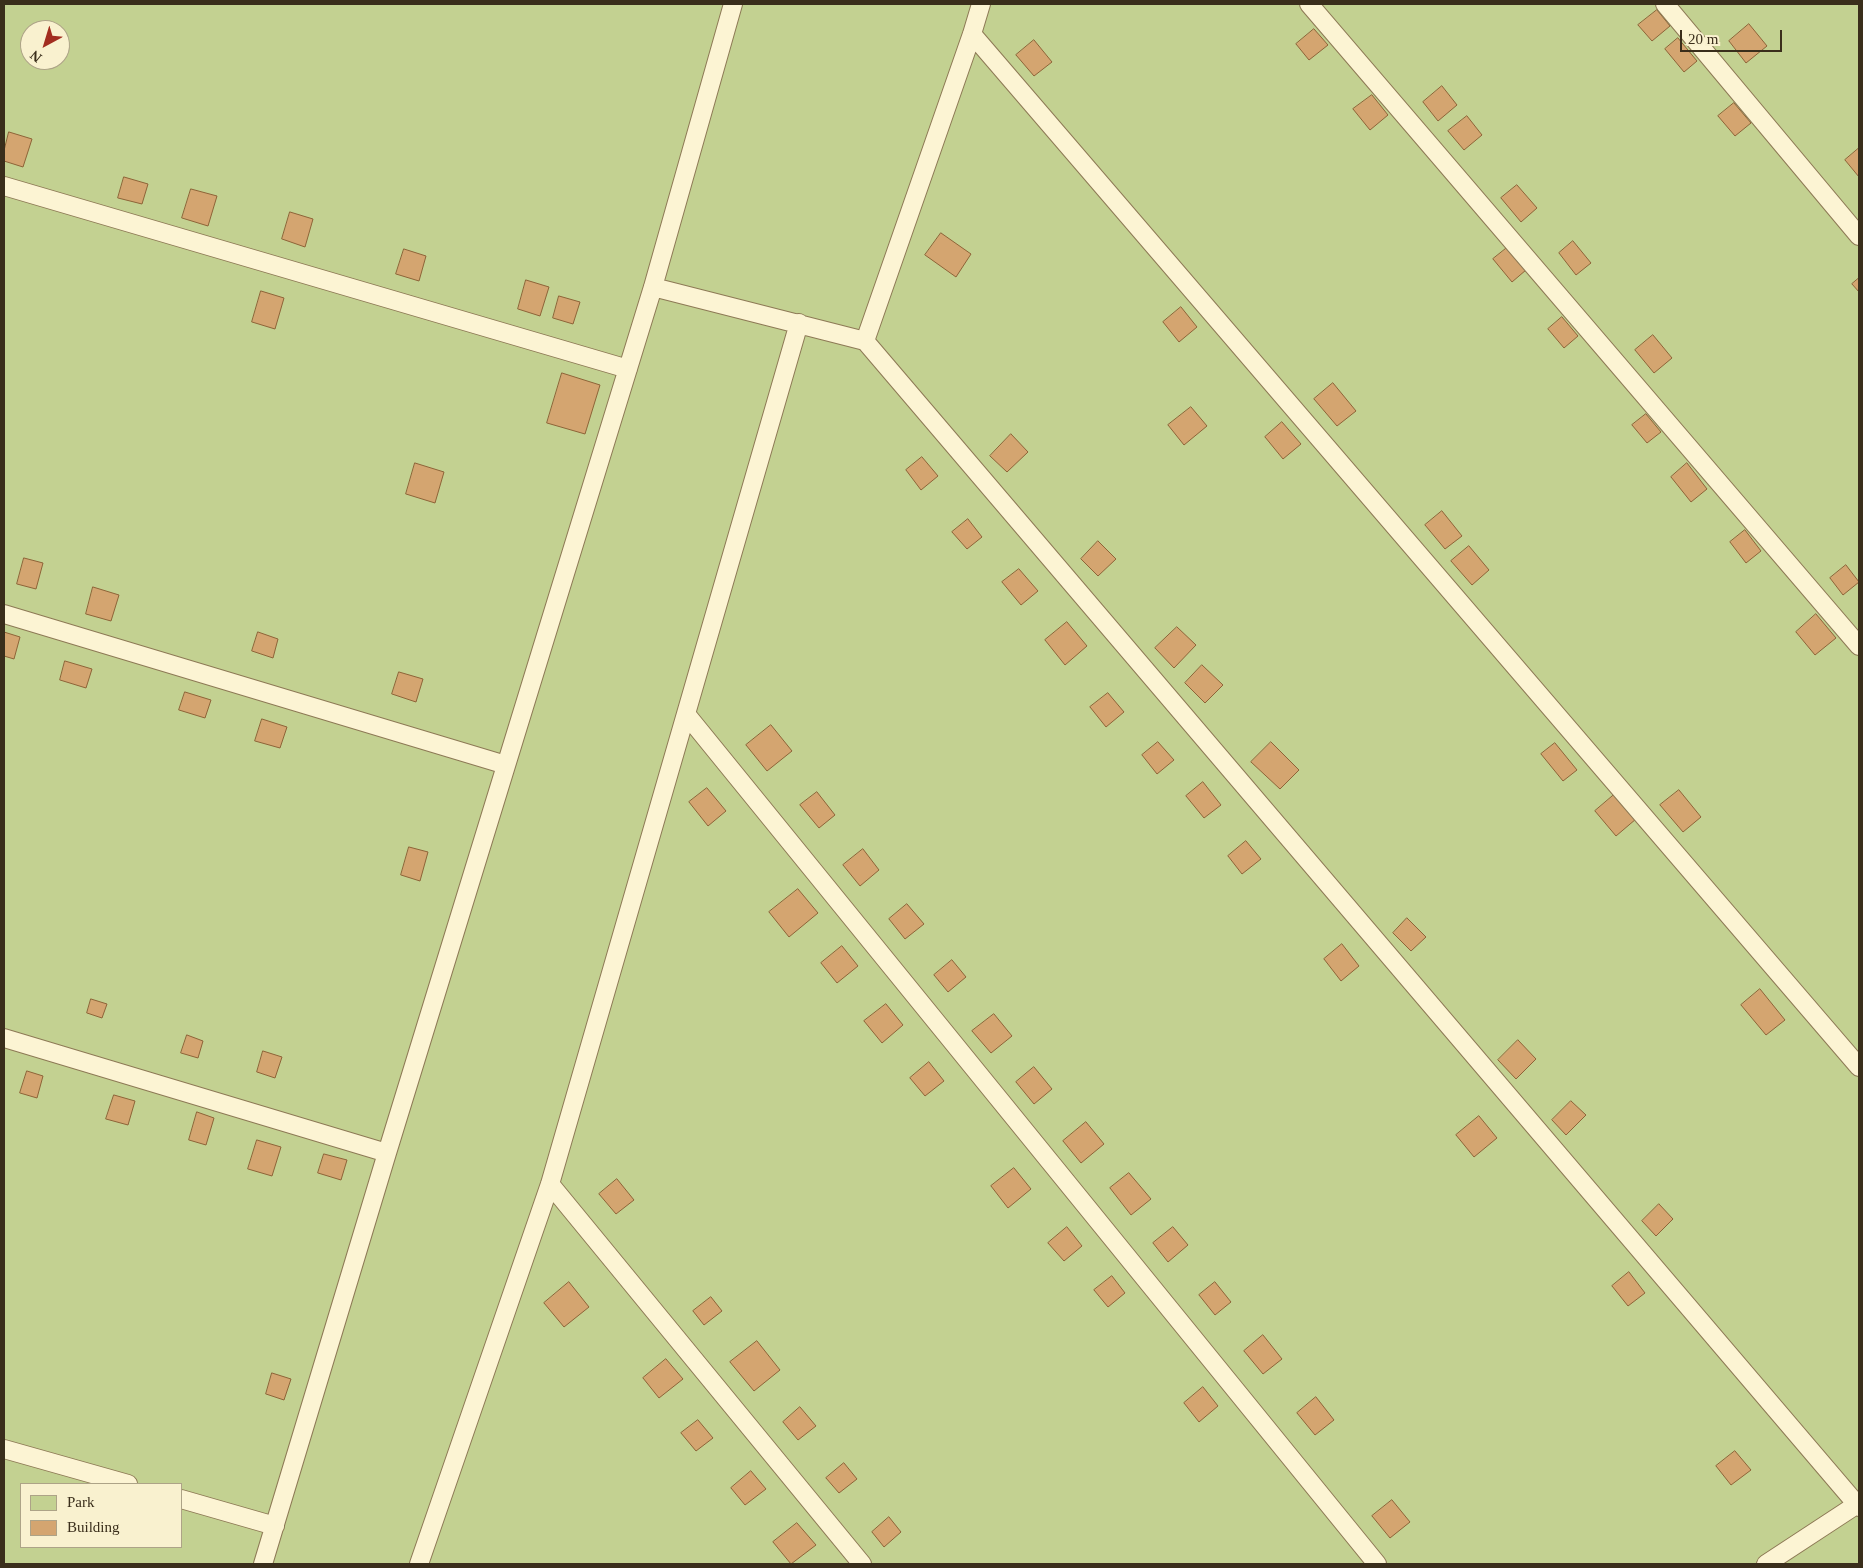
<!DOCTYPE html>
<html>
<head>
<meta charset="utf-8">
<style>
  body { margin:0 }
  #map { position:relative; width:1863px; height:1568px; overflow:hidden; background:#f2e9bf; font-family:"Times New Roman",serif }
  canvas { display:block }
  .frame { position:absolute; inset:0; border:5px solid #3a2e1b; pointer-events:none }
  .legend { position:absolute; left:20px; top:1483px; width:162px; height:65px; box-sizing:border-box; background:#f9f1cf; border:1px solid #ada387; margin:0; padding:6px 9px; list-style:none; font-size:15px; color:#3a2e1b }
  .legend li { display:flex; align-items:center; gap:10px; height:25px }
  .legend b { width:25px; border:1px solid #ada387 }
  .north { position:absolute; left:20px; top:20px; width:50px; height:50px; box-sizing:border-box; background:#f9f1cf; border:1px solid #ada387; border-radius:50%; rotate:219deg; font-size:14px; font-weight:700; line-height:20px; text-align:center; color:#3a2e1b }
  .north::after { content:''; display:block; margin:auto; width:18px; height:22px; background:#a22d1f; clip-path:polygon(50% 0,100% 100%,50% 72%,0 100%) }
  .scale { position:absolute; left:1680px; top:30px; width:102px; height:22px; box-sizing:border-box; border:2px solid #3a2e1b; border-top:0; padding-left:6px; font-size:15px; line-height:18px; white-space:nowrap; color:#3a2e1b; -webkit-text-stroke:4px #f9f1cf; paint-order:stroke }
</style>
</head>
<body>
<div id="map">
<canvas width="1863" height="1568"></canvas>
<div class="frame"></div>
<ul class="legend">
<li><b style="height:14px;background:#c3d191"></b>Park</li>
<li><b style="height:14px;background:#d4a570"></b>Building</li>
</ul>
<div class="north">N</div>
<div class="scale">20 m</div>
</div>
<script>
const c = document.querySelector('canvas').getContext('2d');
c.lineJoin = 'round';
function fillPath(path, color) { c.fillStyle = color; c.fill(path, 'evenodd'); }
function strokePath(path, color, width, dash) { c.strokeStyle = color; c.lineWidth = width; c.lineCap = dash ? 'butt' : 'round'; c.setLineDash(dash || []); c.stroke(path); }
const green = new Path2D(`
  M4 4H1859V1564H4ZM30 30H60V60H30ZM21 1484H181V1547H21Z`);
const building = new Path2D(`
  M1657 10 1670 26 1652 41 1638 25Z
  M1749 24 1767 46 1746 63 1729 41Z
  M1314 29 1328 45 1309 60 1296 44Z
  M1678 38 1697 61 1684 72 1665 49Z
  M1034 40 1052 62 1034 76 1016 55Z
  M1442 86 1457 105 1438 121 1423 102Z
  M1372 95 1388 115 1370 130 1353 109Z
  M1734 103 1751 123 1735 136 1718 116Z
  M1467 116 1482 135 1464 150 1448 131Z
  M9 132 32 139 23 167 4 161V151Z
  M1859 148V177L1845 160Z
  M124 177 148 184 142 204 118 198Z
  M1517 185 1537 208 1521 222 1501 198Z
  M191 189 217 196 208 226 182 218Z
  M290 212 313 219 305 247 282 239Z
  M941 233 971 254 956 277 925 255Z
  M1573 241 1591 263 1576 275 1559 253Z
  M1508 247 1526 270 1512 282 1493 259Z
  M404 249 426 256 419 281 396 274Z
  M1859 278V292L1852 284Z
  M526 280 549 287 540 316 518 309Z
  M261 291 284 298 275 329 252 322Z
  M559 296 580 302 573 324 553 318Z
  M1181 307 1197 327 1179 342 1163 322Z
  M1562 317 1578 336 1564 348 1548 329Z
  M1653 335 1672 358 1654 373 1635 350Z
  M562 373 600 385 585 434 547 423Z
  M1333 383 1356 411 1337 426 1314 399Z
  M1191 407 1207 426 1184 445 1168 425Z
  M1646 414 1661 432 1647 443 1632 425Z
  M1282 422 1301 444 1283 459 1265 437Z
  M1011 434 1028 452 1007 472 990 456Z
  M922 457 938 476 921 490 906 470Z
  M415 463 444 472 435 503 406 494Z
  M1687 463 1707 489 1691 502 1671 477Z
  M1442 511 1462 536 1445 549 1425 525Z
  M968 519 982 537 967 549 952 532Z
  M1745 530 1761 551 1746 563 1730 542Z
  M1098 541 1116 559 1098 576 1081 559Z
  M1469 546 1489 570 1472 585 1451 561Z
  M24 558 43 563 36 589 17 584Z
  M1846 565 1859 582 1843 595 1830 578Z
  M1019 569 1038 591 1021 605 1002 582Z
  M93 587 119 595 111 621 86 614Z
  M1816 614 1836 638 1815 655 1796 632Z
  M1067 622 1087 646 1065 665 1045 640Z
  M1177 627 1196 645 1174 668 1155 648Z
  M4 632 20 637 14 659 4 656Z
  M258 632 278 639 273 658 252 651Z
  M65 661 92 669 86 688 60 680Z
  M1202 665 1223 685 1205 703 1185 683Z
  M399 672 423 679 416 702 392 694Z
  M185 692 211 700 205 718 179 710Z
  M1108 693 1124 712 1106 727 1090 707Z
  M262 719 287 727 280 748 255 741Z
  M771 725 792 751 767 771 746 745Z
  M1158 742 1174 760 1157 774 1142 755Z
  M1271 742 1299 770 1280 789 1251 762Z
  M1555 743 1577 770 1563 781 1541 754Z
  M1203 782 1221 805 1204 818 1186 796Z
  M707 788 726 811 708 826 689 802Z
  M1679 790 1701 817 1683 832 1660 805Z
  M817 792 835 815 819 828 800 805Z
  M1615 794 1636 819 1616 836 1595 811Z
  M1246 841 1261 859 1242 874 1228 856Z
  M409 847 428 852 420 881 401 875Z
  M863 849 879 870 860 886 843 865Z
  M798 889 818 913 789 937 769 912Z
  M907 904 924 924 905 939 889 919Z
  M1407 918 1426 937 1411 951 1393 933Z
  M1342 944 1359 966 1341 981 1324 959Z
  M842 946 858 966 837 983 821 963Z
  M952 960 966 977 948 992 934 975Z
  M1760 989 1785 1020 1766 1035 1741 1005Z
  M91 999 107 1004 102 1018 87 1013Z
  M886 1004 903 1025 882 1043 864 1021Z
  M994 1014 1012 1036 991 1053 972 1031Z
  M187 1035 203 1041 198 1058 181 1053Z
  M1518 1040 1536 1059 1516 1079 1498 1060Z
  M263 1051 282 1057 275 1078 257 1072Z
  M929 1062 944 1081 925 1096 910 1078Z
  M1034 1067 1052 1089 1034 1104 1016 1082Z
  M27 1071 43 1076 37 1098 20 1093Z
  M114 1095 135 1101 128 1125 106 1119Z
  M1571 1101 1586 1115 1566 1135 1552 1120Z
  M197 1112 214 1118 206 1145 189 1140Z
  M1479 1116 1497 1138 1474 1157 1456 1135Z
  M1086 1122 1104 1144 1081 1163 1063 1141Z
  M257 1140 281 1147 272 1176 248 1169Z
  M324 1154 347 1160 341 1180 318 1173Z
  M1014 1168 1031 1189 1008 1208 991 1186Z
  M1129 1173 1151 1199 1131 1215 1110 1188Z
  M617 1179 634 1200 616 1214 599 1194Z
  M1659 1204 1673 1219 1656 1236 1642 1221Z
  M1067 1227 1082 1246 1064 1261 1048 1243Z
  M1173 1227 1188 1245 1168 1262 1153 1243Z
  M1629 1272 1645 1293 1628 1306 1612 1286Z
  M1112 1276 1125 1293 1108 1307 1094 1290Z
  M569 1282 589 1307 564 1327 544 1303Z
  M1215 1282 1231 1302 1215 1315 1199 1295Z
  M711 1297 722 1311 704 1325 693 1311Z
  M1263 1335 1282 1359 1263 1374 1244 1351Z
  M757 1341 780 1370 754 1391 730 1362Z
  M666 1359 683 1379 659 1398 643 1378Z
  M272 1373 291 1379 284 1400 266 1394Z
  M1203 1387 1218 1406 1199 1422 1184 1403Z
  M1316 1397 1334 1420 1315 1435 1297 1413Z
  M800 1407 816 1426 798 1440 783 1422Z
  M698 1420 713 1438 696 1451 681 1433Z
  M1735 1451 1751 1470 1731 1485 1716 1466Z
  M844 1463 857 1479 839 1493 826 1478Z
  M751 1471 766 1489 745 1505 731 1488Z
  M1392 1500 1410 1522 1390 1538 1372 1516Z
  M889 1517 901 1532 884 1547 872 1532Z
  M797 1523 816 1545 791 1564 773 1542Z`);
const service = new Path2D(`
  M1309 4 1859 646
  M1665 4 1859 236
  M972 34 1859 1067
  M4 186 628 369
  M653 287 865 341 1859 1507
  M865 341 972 34 981 4
  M4 614 506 765
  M686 714 1377 1564
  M4 1038 387 1153
  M550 1184 862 1564
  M4 1449 128 1484
  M181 1499 275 1526
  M263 1564 387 1153 653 287 733 4
  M419 1564 550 1184 799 323
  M1766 1564 1859 1503`);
fillPath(green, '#c3d191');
fillPath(building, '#d4a570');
strokePath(building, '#8e6438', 1);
strokePath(service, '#8d7955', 20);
strokePath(service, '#fcf4d3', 18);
</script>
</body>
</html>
